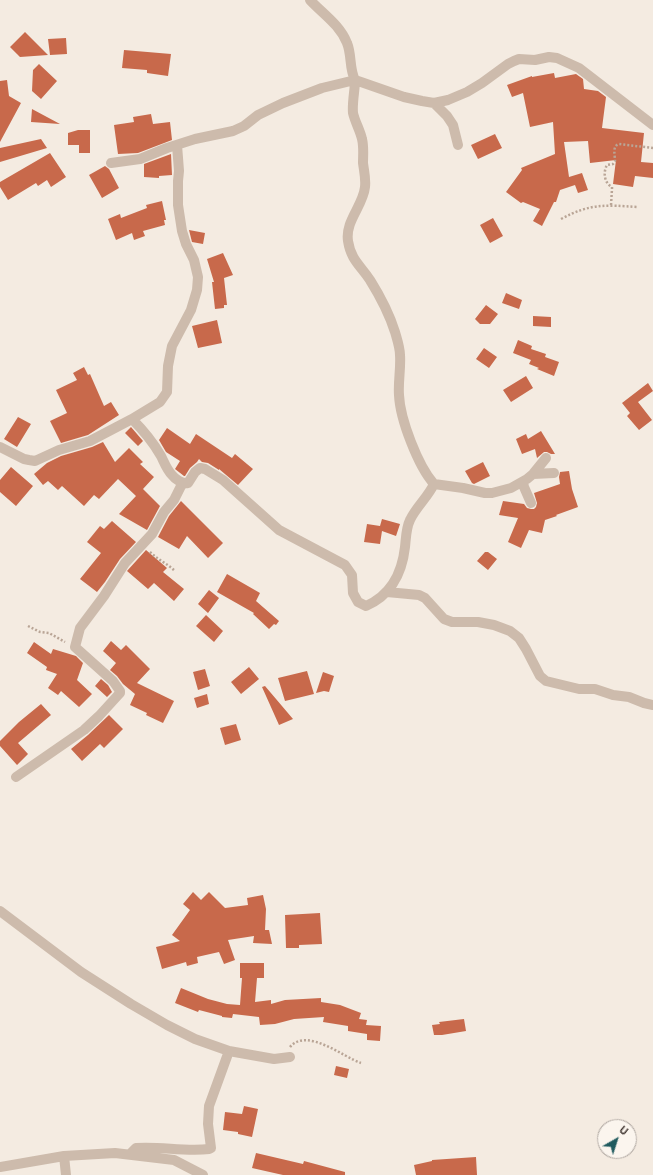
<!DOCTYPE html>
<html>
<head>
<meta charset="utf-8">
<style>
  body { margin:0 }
  #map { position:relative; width:653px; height:1175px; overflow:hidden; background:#f4ebe1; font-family:"Space Grotesk",sans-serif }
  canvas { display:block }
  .north { position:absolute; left:597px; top:1119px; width:40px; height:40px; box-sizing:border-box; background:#fbf5ee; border:1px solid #aea6a0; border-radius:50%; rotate:39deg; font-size:11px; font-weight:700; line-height:16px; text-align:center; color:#3b302b }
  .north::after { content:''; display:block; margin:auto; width:14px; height:18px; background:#1f5a5e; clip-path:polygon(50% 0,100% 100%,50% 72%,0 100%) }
</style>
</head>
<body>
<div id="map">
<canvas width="653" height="1175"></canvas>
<div class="north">U</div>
</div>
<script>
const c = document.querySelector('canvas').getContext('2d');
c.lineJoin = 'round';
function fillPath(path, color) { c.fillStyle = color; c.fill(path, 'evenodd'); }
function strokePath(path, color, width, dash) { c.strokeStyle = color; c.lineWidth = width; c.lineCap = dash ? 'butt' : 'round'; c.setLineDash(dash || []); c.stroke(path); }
const building = new Path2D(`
  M25 32 48 55 20 57 10 47Z
  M66 38 67 54 50 55 48 39Z
  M124 50 171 54 168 76 147 73V70L122 68Z
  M39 64 57 81 41 99 32 91 33 70Z
  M554 73 555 78 576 74 583 79 584 89 598 91 606 97 602 128 644 133 641 162 653 163V178L635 176 633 187 613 184 616 160 590 163 588 141 564 142 569 177 582 173 588 190 578 193 575 185 560 190 556 202H554L542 226 533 221 540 209 523 202 521 203 506 192 522 170 521 168 555 154 553 122 530 127 523 93 512 97 507 85 532 76V77Z
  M7 80 9 96 21 103 0 142V81Z
  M32 109 60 124 31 122Z
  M151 114 153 124 170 122 172 140 138 153 118 154 114 125 134 122 133 117Z
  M78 130H90V153H79V145H68V133Z
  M495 134 502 148 478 159 471 145Z
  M41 139 47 148 0 162V148Z
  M50 153 66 177 51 187 47 180 38 186 36 183 8 200 0 187V182Z
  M171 154 172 175 159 176V178L144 177V164Z
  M105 166 109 169 119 188 102 198 89 175Z
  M162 201 166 220H164L165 225 143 231 145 236 134 240 132 233 116 240 108 219 120 214 121 218 147 208 146 205Z
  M493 218 503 236 490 243 480 225Z
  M189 230 205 233 203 244 192 242Z
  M223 253 233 275 224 278 227 305H224V308L215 309 212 282H214L207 259Z
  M506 293 522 300 519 309 502 303Z
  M486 305 498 314 490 324H480L475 319Z
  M533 316 551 317V327L533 326Z
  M217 320 222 343 198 348 192 326Z
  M518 340 532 346 531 349 546 354 545 357 559 362 554 376 537 369 539 368 529 364 531 360 513 353Z
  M484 348 497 357 489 368 476 359Z
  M84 367 88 375 90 374 104 406 111 402 119 415 88 435 61 443 50 421 67 413 56 390 77 380 73 373Z
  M526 376 533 388 511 402 503 390Z
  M648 383 653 391 638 402 652 420 639 430 627 416 630 413 622 403Z
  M18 417 31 424 17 447 4 439Z
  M131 427 143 441 138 446 125 433Z
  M167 428 190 444 196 434 232 458 235 454 253 469 238 485 219 469V470L208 463 202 462 199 459 197 462 190 468 185 476H184L175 469 180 461 166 452 159 440Z
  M541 431 555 454H551L547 452H544L537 458 535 449 522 454 516 439 526 434 528 439Z
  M103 442 115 462 129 448 143 462 140 464 154 477 143 489 160 506 147 530 119 514 136 496 118 479 99 499 94 495 84 506 62 486 58 490 48 481 43 485 34 474 47 463 61 456 92 447Z
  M483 462 490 476 474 484 472 483 465 471Z
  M11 467 33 486 16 506 0 492V480Z
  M569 471 572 489 578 507 556 515 557 516 545 520 542 533 529 530 521 548 508 542 518 518 499 515 503 501 524 504 527 508 531 509H534L536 507 537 503 534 493 560 484 559 477 560 472Z
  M181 501 223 543 208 558 187 536 179 549 158 537 169 516Z
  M382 519 400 524 396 536 382 531 380 544 364 542 367 524 380 526Z
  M112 521 136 542 120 559 105 582 97 592 80 579 101 553 87 542 100 526 104 529Z
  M146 550 167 568 163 572 184 589 174 601 154 583 148 589 127 571Z
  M485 552H488L497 559 488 570 477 561Z
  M227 574 260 593 256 601 279 621 276 625 274 624 269 629 253 614 254 613 217 592Z
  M209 590 219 598 208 613 198 604Z
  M206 615 223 631 214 642 196 626Z
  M111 641 121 650 126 645 150 669 137 683 174 701 163 723 146 715 147 713 130 705 135 694 123 684 117 676 110 670 116 663 103 651Z
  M34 642 51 654 53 649 76 656 83 663 77 680 92 694 79 707 61 691 58 695 48 688 57 674 46 670 47 667 27 653Z
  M249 667 259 679 241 694 231 682Z
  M205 669 210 686 198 690 193 672Z
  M307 671 314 694 285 701 278 678Z
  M323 672 334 676 329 692 324 691 316 693Z
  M101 679 108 685 112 692 107 697 95 686Z
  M265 686 293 719 279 725 262 687Z
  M207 694 209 704 197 708 194 698Z
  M41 704 51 715 18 743 28 754 17 765 0 746V741L19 722Z
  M109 715 123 729 104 748 100 744 82 761 71 749 88 735Z
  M236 724 241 740 225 745 220 728Z
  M193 892 201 900 209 892 225 908 248 905 247 898 263 895 266 909 265 930H269L272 944 253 943 254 936 228 940 235 960 224 964 219 952 197 957 198 963 187 966 186 962 162 969 156 947 180 941 172 935 190 910 183 904Z
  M320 913 322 944 299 945V948H286L285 915Z
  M240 963H264V978H257L255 1002 271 1000V1004L285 1000 321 998V1002L340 1005 361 1013 359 1019 367 1020 366 1025 381 1026 380 1041 367 1040V1034L348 1031V1026L323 1022 324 1017 294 1019 275 1024 260 1025 259 1017 233 1014 232 1018 222 1017V1016L199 1010 198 1012 175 1003 181 988 208 999 227 1004 240 1005 242 978H240Z
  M464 1019 466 1031 442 1035H434L432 1025 440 1024 439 1022Z
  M336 1066 349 1069 347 1078 334 1075Z
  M244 1106 258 1109 252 1137 238 1134V1132L223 1130 225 1112 242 1114Z
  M256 1153 303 1164 304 1161 345 1172V1175H283L252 1168Z
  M476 1157 477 1175H416L414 1165 432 1161V1160Z`);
const path = new Path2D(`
  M611 205 612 189V187C604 183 603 172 607 165L613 164 615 161C615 155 612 146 619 144L653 148
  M561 219C591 203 605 205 638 207
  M150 552C158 560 168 564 175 571
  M28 626 40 632 49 633 65 642
  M290 1047C307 1027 343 1057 361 1063`);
const minor = new Path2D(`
  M310 0C323 14 340 25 347 43 352 55 349 68 355 80L361 82 404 97 422 101 434 103 447 116 453 125 458 145
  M434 103 448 100 467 92 482 83 508 64 514 61 519 59 535 60 549 57 557 58 579 68 653 125
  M132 419 160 402 167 392 168 366 172 346 191 310 197 290 198 277 194 260 186 244 182 231 178 205V181L179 171 177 145
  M0 447 24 459 29 460 35 461 59 450 90 441 132 419C143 430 153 442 161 456 164 462 167 470 172 475 175 479 182 484 188 483L195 472 200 468 205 469 223 480 279 530 345 565 352 575 353 593 358 602 366 606C391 595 402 574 405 547 406 538 406 528 410 520 416 507 428 497 434 484 418 466 400 419 399 395 398 382 401 368 400 355 400 348 397 339 395 332 389 313 380 296 370 280 360 265 351 260 348 241 345 221 363 206 365 187 366 179 364 171 363 163 363 155 364 147 362 139 360 130 355 122 353 113 352 102 355 90 355 80L322 88 283 103 258 115 244 126 233 131 195 139 167 148 140 159 111 163
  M533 474 554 473
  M523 482 524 487 531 503
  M434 484 463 488 485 493H492L511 488 527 479 533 474 546 458
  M387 592 419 595 425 598 444 619 452 622H478L494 625 510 631 519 638 526 649 540 676 546 681 579 689H595L613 695 629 697 644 703 653 705
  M16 777 84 730 99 716 120 693V691L113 681 75 647 80 628 104 596 125 563 152 534 164 512 174 500 181 486 184 483
  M0 911 81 972 131 1004 167 1025 195 1039 229 1051 274 1059 290 1057
  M130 1154 136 1148C160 1146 185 1152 209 1149L211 1148 208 1124 209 1106 229 1051
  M64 1156 66 1175
  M0 1167 64 1156 115 1153 174 1160 203 1175`);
fillPath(building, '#c8694b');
strokePath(path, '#b9a596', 2.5, [2, 2]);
strokePath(minor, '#cdbbac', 10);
</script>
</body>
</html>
